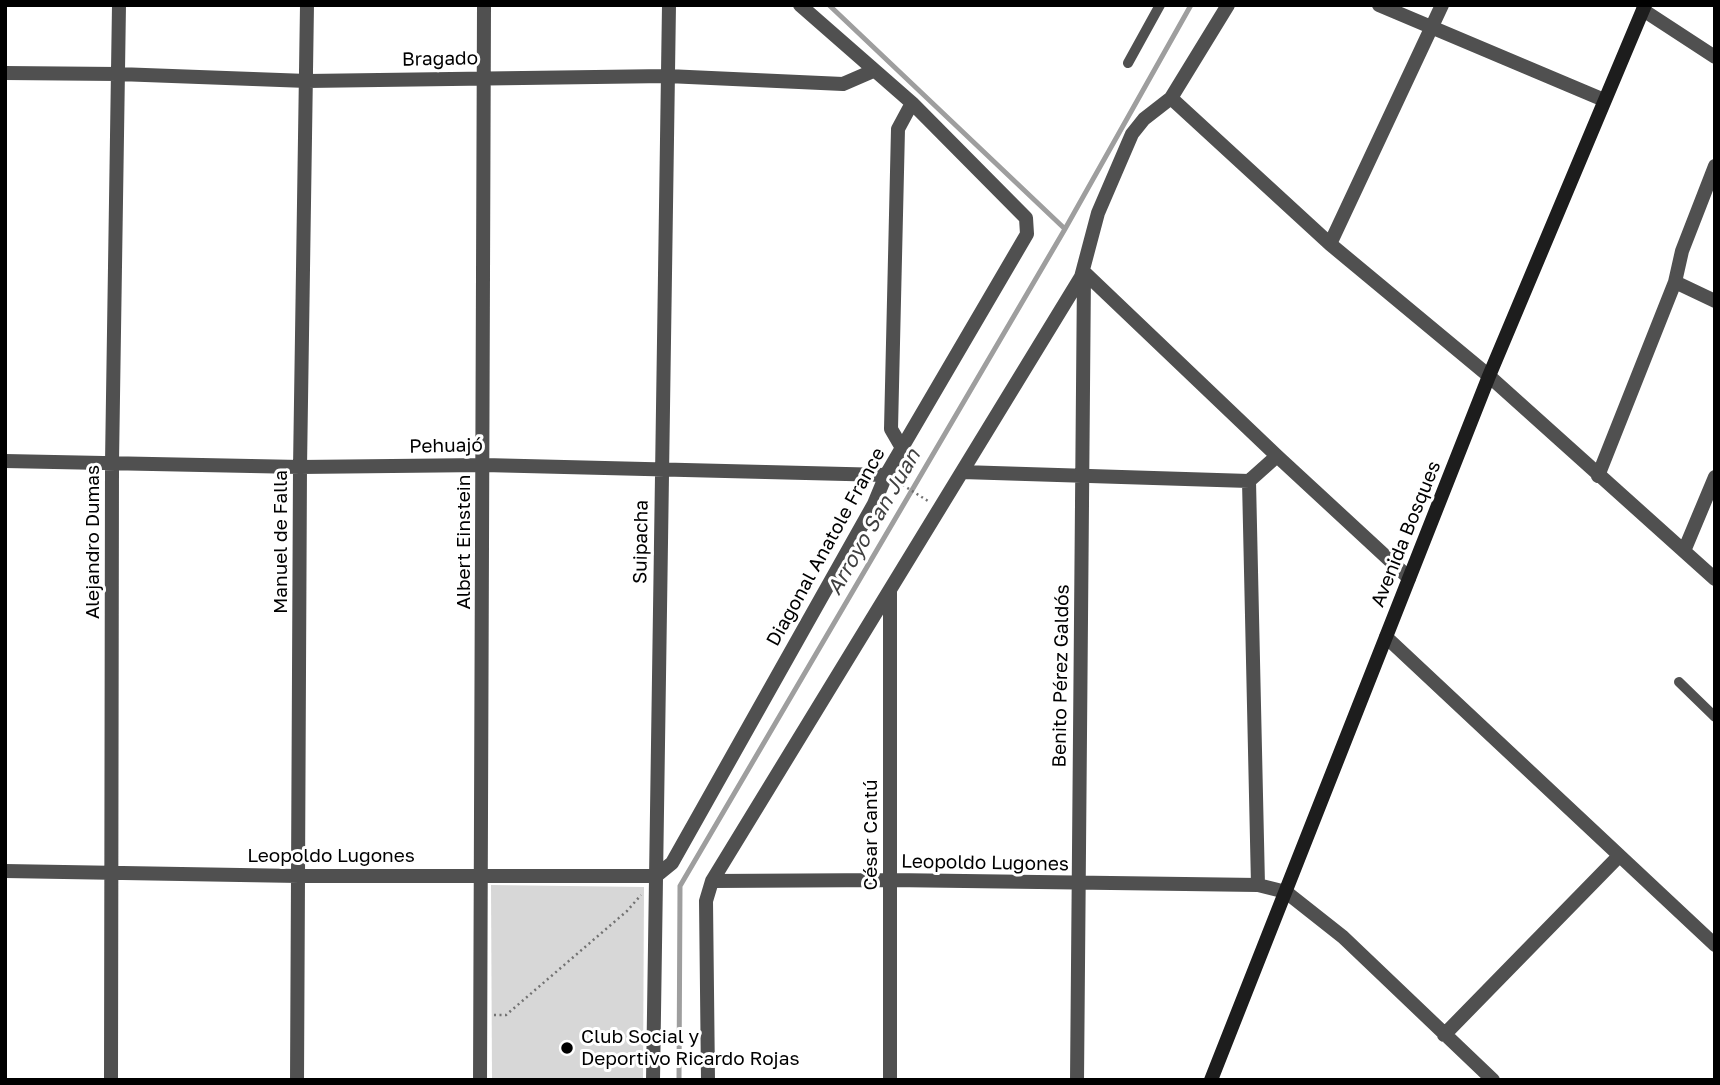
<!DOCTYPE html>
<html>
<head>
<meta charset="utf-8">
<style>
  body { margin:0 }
  #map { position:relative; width:1720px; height:1085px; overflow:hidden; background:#fff; font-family:"Golos Text",sans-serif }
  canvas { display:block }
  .frame { position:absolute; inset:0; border:7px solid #000; pointer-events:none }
</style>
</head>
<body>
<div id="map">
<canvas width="1720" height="1085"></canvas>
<div class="frame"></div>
</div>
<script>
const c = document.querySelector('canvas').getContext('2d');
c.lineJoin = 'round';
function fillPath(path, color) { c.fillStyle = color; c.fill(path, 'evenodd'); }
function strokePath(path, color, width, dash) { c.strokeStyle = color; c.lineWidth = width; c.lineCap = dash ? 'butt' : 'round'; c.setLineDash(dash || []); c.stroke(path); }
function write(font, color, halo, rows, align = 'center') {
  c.font = font + ' "Golos Text",sans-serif'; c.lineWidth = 6; c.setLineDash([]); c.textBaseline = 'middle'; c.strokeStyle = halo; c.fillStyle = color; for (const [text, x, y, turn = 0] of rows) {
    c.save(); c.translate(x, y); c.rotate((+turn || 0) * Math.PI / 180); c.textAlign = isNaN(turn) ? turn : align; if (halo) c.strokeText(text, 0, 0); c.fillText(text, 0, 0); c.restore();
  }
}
const green = new Path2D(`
  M491 885 644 887 643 1080H492Z`);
const stream = new Path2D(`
  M829 5 1065 229
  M679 1080 680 886 1065 229 1191 5`);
const path = new Path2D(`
  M898 482 928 501
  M494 1015H506L627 911 641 895`);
const lane = new Path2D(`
  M1128 63 1160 5
  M1679 682 1715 717`);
const street = new Path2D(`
  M1379 5 1604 100
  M1643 10 1715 57
  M5 73 118 74 307 81 667 76 843 84 873 71
  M1171 98 1330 244 1489 376 1715 579
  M1330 244 1442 5
  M1084 272 1277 456 1409 578
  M1081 277 1098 213 1132 134 1144 119 1171 98 1228 5
  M1675 282 1715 301
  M902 448 891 429 898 129 912 103
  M1277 456 1249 481 1258 885 1286 892 1343 937 1493 1080
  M5 461 300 467 484 465 886 475
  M962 472 1249 481
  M1598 476 1675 282 1682 251 1715 166
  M1684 551 1715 477
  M1386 637 1715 945
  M5 871 299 876H656L672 863 874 504 886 475 1027 234 1026 218 912 103 800 5
  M712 881 891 880 1258 885
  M1444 1035 1619 856
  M111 1080 112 462 119 5
  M297 1080 300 467 307 5
  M480 1080 484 5
  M653 1080 669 5
  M708 1080 706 901 712 881 1084 272
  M890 1080V591
  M1077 1080 1084 273`);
const secondary = new Path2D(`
  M1211 1080 1489 376 1645 5`);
const markers = [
  [567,1048,7,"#000"]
];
const streetNames = [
  ["Bragado",440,59,-1],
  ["Pehuajó",446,446,-1],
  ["Avenida Bosques",1406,534,-68],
  ["Alejandro Dumas",93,542,-90],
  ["Manuel de Falla",281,542,-90],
  ["Albert Einstein",464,542,-90],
  ["Suipacha",641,542,-89],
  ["Diagonal Anatole France",826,547,-61],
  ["Benito Pérez Galdós",1061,676,-89],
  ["César Cantú",871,835,-90],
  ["Leopoldo Lugones",331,856],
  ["Leopoldo Lugones",985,863,1]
];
const poiNames = [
  ["Club Social y",581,1037],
  ["Deportivo Ricardo Rojas",581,1059]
];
const waterNames = [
  ["Arroyo San Juan",874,522,-60]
];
fillPath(green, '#d7d7d7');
strokePath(stream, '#9e9e9e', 5);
strokePath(path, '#727272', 2.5, [2, 3.5]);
strokePath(lane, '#505050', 10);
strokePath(street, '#505050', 14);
strokePath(secondary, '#1d1d1d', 14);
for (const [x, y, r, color] of markers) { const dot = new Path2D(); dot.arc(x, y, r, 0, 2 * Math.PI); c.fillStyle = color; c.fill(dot); strokePath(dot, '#fff', 2.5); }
write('19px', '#000', '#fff', streetNames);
write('19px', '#000', '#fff', poiNames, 'left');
write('italic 21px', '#3f3f3f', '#fff', waterNames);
</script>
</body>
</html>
